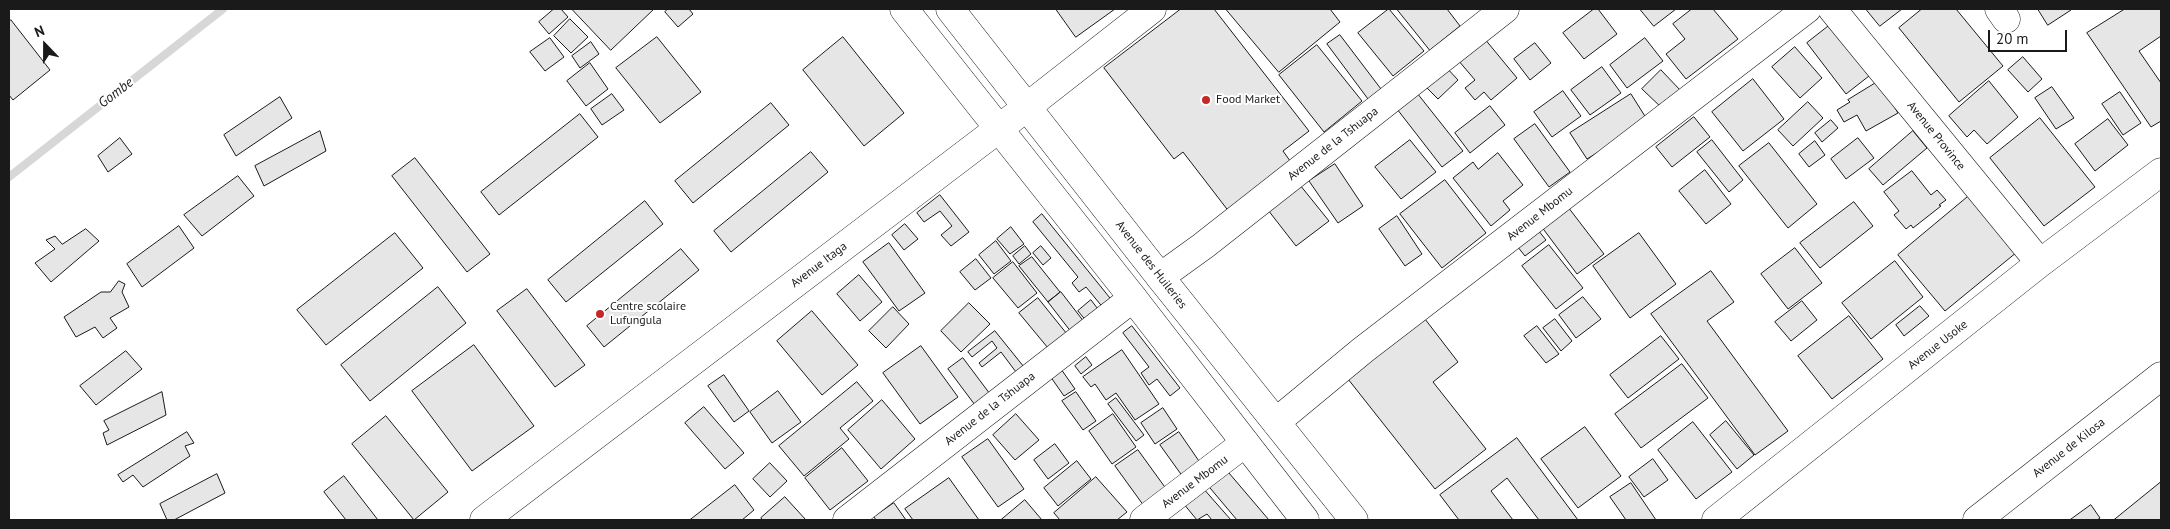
<!DOCTYPE html>
<html>
<head>
<meta charset="utf-8">
<style>
  body { margin:0 }
  #map { position:relative; width:2170px; height:529px; overflow:hidden; background:#fff; font-family:"PT Sans",sans-serif }
  canvas { display:block }
  .frame { position:absolute; inset:0; border:10px solid #1a1a1a; pointer-events:none }
  .north { position:absolute; left:20px; top:20px; width:50px; height:50px; -webkit-text-stroke:4px #fff; paint-order:stroke; rotate:338deg; font-size:14px; font-weight:700; line-height:20px; text-align:center; color:#1a1a1a }
  .north::after { content:''; display:block; margin:auto; width:18px; height:22px; background:#1a1a1a; clip-path:polygon(50% 0,100% 100%,50% 72%,0 100%) }
  .scale { position:absolute; left:1988px; top:30px; width:79px; height:22px; box-sizing:border-box; border:2px solid #1a1a1a; border-top:0; padding-left:6px; font-size:15px; line-height:18px; white-space:nowrap; color:#1a1a1a; -webkit-text-stroke:4px #fff; paint-order:stroke }
</style>
</head>
<body>
<div id="map">
<canvas width="2170" height="529"></canvas>
<div class="frame"></div>
<div class="north">N</div>
<div class="scale">20 m</div>
</div>
<script>
const c = document.querySelector('canvas').getContext('2d');
c.lineJoin = 'round';
function strokePath(path, color, width, dash) { c.strokeStyle = color; c.lineWidth = width; c.lineCap = dash ? 'butt' : 'round'; c.setLineDash(dash || []); c.stroke(path); }
function fillPath(path, color) { c.fillStyle = color; c.fill(path, 'evenodd'); }
function write(font, color, halo, rows, align = 'center') {
  c.font = font + ' "PT Sans",sans-serif'; c.lineWidth = 4; c.setLineDash([]); c.textBaseline = 'middle'; c.strokeStyle = halo; c.fillStyle = color; for (const [text, x, y, turn = 0] of rows) {
    c.save(); c.translate(x, y); c.rotate((+turn || 0) * Math.PI / 180); c.textAlign = isNaN(turn) ? turn : align; if (halo) c.strokeText(text, 0, 0); c.fillText(text, 0, 0); c.restore();
  }
}
const stream = new Path2D(`
  M9 177 223 9`);
const building = new Path2D(`
  M554 9H561L568 17 549 34 539 22Z
  M572 9H654L611 50Z
  M668 9H689L693 14 678 27 665 12Z
  M1056 9H1115L1076 37Z
  M1181 9H1214L1309 131 1283 151 1293 165 1230 213 1183 152 1174 159 1104 68Z
  M1226 9H1330L1340 22 1279 72Z
  M1389 9 1424 51 1393 76 1358 33Z
  M1397 9H1447L1460 26 1430 50Z
  M1594 9H1598L1617 34 1584 59 1563 33Z
  M1640 9H1676L1654 26Z
  M1692 9H1713L1738 39 1686 79 1666 54 1685 39 1673 24Z
  M1866 9H1902L1880 26Z
  M1922 9H1956L2003 66 1959 102 1899 28Z
  M2038 9H2070L2071 10 2048 25Z
  M2125 9H2161V36L2139 51 2161 83V121L2151 127 2087 33Z
  M570 19 588 37 571 53 554 36Z
  M11 20 50 70 13 100 9 95V22Z
  M1830 25 1869 76 1846 94 1807 43Z
  M1340 35 1381 89 1368 99 1327 44Z
  M657 37 701 92 660 123 616 68Z
  M843 37 904 113 864 146 803 70Z
  M550 38 564 57 545 71 530 52Z
  M1484 38 1517 78 1491 100 1484 92 1475 100 1465 88 1475 80 1458 60Z
  M1645 38 1663 61 1627 88 1610 65Z
  M591 42 599 54 580 68 572 56Z
  M1535 43 1551 63 1530 80 1514 59Z
  M1317 45 1362 101 1324 132 1279 75Z
  M1795 47 1822 78 1800 98 1772 67Z
  M2023 57 2042 79 2028 92 2008 70Z
  M590 63 608 89 586 106 567 81Z
  M1445 66 1458 80 1438 99 1425 86Z
  M1602 67 1621 93 1590 115 1571 90Z
  M1661 70 1682 92 1664 110 1642 89Z
  M1753 79 1784 119 1743 151 1712 112Z
  M1879 81 1898 113 1866 131 1857 115 1844 122 1837 110 1850 102 1848 100Z
  M1989 81 2018 117 1987 144 1974 130 1967 137 1949 116Z
  M2052 87 2074 118 2056 129 2035 98Z
  M1563 91 1581 116 1552 137 1534 112Z
  M2120 92 2141 123 2123 135 2102 104Z
  M1417 93 1463 151 1442 167 1397 109Z
  M612 94 624 110 602 125 591 109Z
  M1631 94 1648 121 1587 159 1570 133Z
  M280 97 292 118 236 156 224 135Z
  M1808 102 1823 118 1793 146 1778 130Z
  M771 103 789 125 693 203 675 181Z
  M1490 106 1505 125 1470 153 1455 133Z
  M580 114 598 137 499 215 481 192Z
  M1694 117 1710 137 1672 167 1656 147Z
  M2040 118 2095 187 2044 226 1990 158Z
  M2108 119 2128 145 2095 171 2075 144Z
  M1831 120 1838 128 1822 142 1815 133Z
  M1535 124 1570 172 1549 187 1514 139Z
  M320 131 326 151 264 186 255 166Z
  M1913 131 1927 148 1883 185 1869 169Z
  M120 138 132 154 108 172 98 156Z
  M1858 138 1874 158 1846 179 1831 159Z
  M1410 140 1436 172 1401 199 1375 167Z
  M1712 140 1743 180 1729 192 1697 152Z
  M1815 141 1825 155 1809 167 1799 154Z
  M1769 143 1817 204 1788 228 1739 166Z
  M811 152 828 172 731 252 714 231Z
  M1498 153 1523 185 1503 201 1510 210 1491 226 1453 178 1473 162 1478 169Z
  M415 158 490 254 467 272 392 176Z
  M1335 164 1363 206 1338 223 1309 181Z
  M1705 170 1731 204 1706 224 1679 191Z
  M1912 171 1931 195 1937 190 1946 200 1939 205 1941 206 1913 228 1911 225 1906 229 1894 215 1899 211 1884 192Z
  M238 176 254 196 202 236 184 215Z
  M1445 180 1486 233 1442 268 1400 214Z
  M1300 185 1329 221 1296 246 1268 210Z
  M940 195 969 232 951 246 941 235 952 226 940 211 924 222 917 213Z
  M1970 195 2017 252 1945 311 1898 255Z
  M645 201 663 224 566 302 548 280Z
  M1854 202 1873 226 1820 268 1800 243Z
  M1568 207 1604 254 1577 274 1541 226Z
  M1042 214 1114 303 1105 310 1086 287 1079 292 1072 283 1078 277 1033 222Z
  M1397 216 1422 254 1405 266 1379 229Z
  M905 224 918 239 904 250 892 235Z
  M179 226 194 248 142 287 127 264Z
  M1011 227 1024 244 1010 254 997 239Z
  M86 229 99 241 51 282 35 263 55 249 46 240 55 236 62 244Z
  M1538 230 1546 240 1525 256 1517 246Z
  M395 233 423 268 326 345 297 310Z
  M1639 233 1676 284 1630 318 1593 266Z
  M996 241 1011 261 994 274 979 255Z
  M889 243 925 293 899 311 863 262Z
  M1549 245 1583 288 1556 309 1522 266Z
  M1025 246 1031 254 1019 264 1013 256Z
  M1041 246 1051 258 1043 265 1033 253Z
  M1795 248 1822 283 1788 309 1761 274Z
  M681 249 699 270 604 347 587 326Z
  M1032 257 1060 292 1048 302 1019 266Z
  M976 259 991 278 975 290 960 272Z
  M1895 261 1923 297 1871 339 1842 303Z
  M1013 262 1037 293 1018 308 993 278Z
  M1711 271 1734 302 1707 321 1788 431 1755 455 1651 314Z
  M859 275 882 302 860 321 837 294Z
  M119 281 125 284 122 292 129 307 110 318 117 328 103 338 95 327 76 337 64 317 101 292H110Z
  M438 287 466 323 370 401 341 365Z
  M527 289 585 365 555 387 497 311Z
  M1061 292 1088 327 1075 337 1048 302Z
  M1583 297 1601 319 1576 338 1559 315Z
  M1038 298 1071 339 1053 354 1019 313Z
  M1091 300 1101 313 1088 323 1078 311Z
  M1802 301 1817 320 1791 341 1775 322Z
  M969 303 990 324 961 352 941 331Z
  M1920 306 1929 316 1904 336 1896 325Z
  M893 307 909 324 886 348 869 331Z
  M812 311 858 365 822 395 777 341Z
  M1849 316 1883 359 1832 399 1798 356Z
  M1425 319 1458 362 1433 382 1486 449 1435 489 1348 379Z
  M1555 319 1572 341 1561 351 1543 328Z
  M1132 326 1180 388 1170 396 1157 379 1149 385 1141 373 1149 367 1123 333Z
  M1537 326 1559 354 1546 363 1524 336Z
  M995 331 1028 372H1016L1001 352 982 367 979 363 997 348 992 341 972 357 968 352Z
  M1661 336 1679 359 1628 398 1610 375Z
  M474 345 534 426 472 471 412 391Z
  M921 346 958 397 920 424 883 373Z
  M1122 350 1159 404 1135 420 1116 393 1106 400 1095 384 1091 387 1083 377Z
  M126 351 142 369 96 405 80 386Z
  M1086 357 1092 365 1081 374 1075 366Z
  M963 358 996 402 981 413 948 369Z
  M1682 364 1708 398 1641 448 1615 414Z
  M1061 369 1075 389 1064 396 1050 376Z
  M724 375 749 411 734 422 708 386Z
  M857 382 873 401 840 428 849 439 804 476 779 446Z
  M778 391 801 422 772 443 750 412Z
  M162 392 166 415 107 445 103 433 109 430 104 421Z
  M1076 392 1096 421 1083 430 1062 401Z
  M1116 398 1144 435 1136 441 1108 404Z
  M882 400 915 439 881 469 848 430Z
  M704 407 744 453 725 469 685 423Z
  M1163 408 1177 429 1155 444 1141 423Z
  M1016 414 1039 440 1015 460 993 435Z
  M1113 414 1136 447 1112 464 1089 431Z
  M386 416 448 492 414 520 352 444Z
  M1726 421 1754 455 1737 469 1710 435Z
  M1693 422 1732 472 1696 499 1658 450Z
  M1585 427 1621 476 1578 508 1541 459Z
  M187 432 194 443 185 446 190 456 143 487 133 475 123 482 118 475Z
  M1179 432 1201 464 1183 477 1160 445Z
  M1517 438 1578 520H1539L1507 478 1491 491 1513 520H1459L1440 495Z
  M988 439 1024 489 998 507 962 457Z
  M1055 444 1069 463 1048 479 1034 460Z
  M842 448 868 481 830 510 805 478Z
  M1138 450 1167 490 1144 506 1115 466Z
  M1653 459 1668 480 1644 497 1629 477Z
  M1077 461 1091 479 1058 506 1044 488Z
  M770 463 787 481 770 497 753 479Z
  M1223 466 1269 520H1237L1205 482Z
  M217 474 225 493 174 520H167L160 504Z
  M344 476 378 520H346L324 492Z
  M1096 477 1127 512 1117 520H1060L1054 513Z
  M949 478 979 520H913L905 509Z
  M2161 482V520H2114Z
  M1631 483 1656 520H1626L1610 497Z
  M735 485 754 510 742 520H690Z
  M1202 487 1231 520H1212L1207 514 1197 520 1183 503Z
  M785 497 806 520H763L761 518Z
  M1025 500 1042 520H1001Z
  M894 503 906 520H876L874 517Z
  M2091 505 2100 518 2097 520H2070Z`);
const minor = new Path2D(`
  M1832 9 2040 263
  M1999 9 2006 19
  M1160 277 1203 246 1505 9
  M1276 422 1363 350 1807 9
  M484 520 1014 117 1152 9
  M847 520 1133 298
  M1144 520 1245 443
  M1716 520 2040 263 2161 172
  M1977 520 2161 376`);
const major = new Path2D(`
  M904 9 1133 298 1305 520
  M950 9 1160 277 1354 520`);
const markers = [
  [1206,100,5,"#c62828"],
  [600,314,5,"#c62828"]
];
const poiNames = [
  ["Food Market",1216,100],
  ["Centre scolaire",610,307],
  ["Lufungula",610,321]
];
const streetNames = [
  ["Avenue Province",1936,136,51],
  ["Avenue de la Tshuapa",1333,144,-38],
  ["Avenue Mbomu",1540,214,-38],
  ["Avenue Itaga",819,265,-37],
  ["Avenue des Huileries",1151,265,52],
  ["Avenue Usoke",1938,345,-38],
  ["Avenue de la Tshuapa",990,409,-38],
  ["Avenue de Kilosa",2069,448,-38],
  ["Avenue Mbomu",1195,482,-37]
];
const waterNames = [
  ["Gombe",116,93,-38]
];
strokePath(stream, '#d7d7d7', 8);
fillPath(building, '#e6e6e6');
strokePath(building, '#1a1a1a', 1);
strokePath(minor, '#1a1a1a', 29);
strokePath(major, '#1a1a1a', 29);
strokePath(minor, '#fff', 28);
strokePath(major, '#fff', 28);
for (const [x, y, r, color] of markers) { const dot = new Path2D(); dot.arc(x, y, r, 0, 2 * Math.PI); c.fillStyle = color; c.fill(dot); strokePath(dot, '#fff', 2); }
write('12px', '#1a1a1a', '#fff', poiNames, 'left');
write('12px', '#1a1a1a', '#fff', streetNames);
write('italic 14px', '#1a1a1a', '#fff', waterNames);
</script>
</body>
</html>
